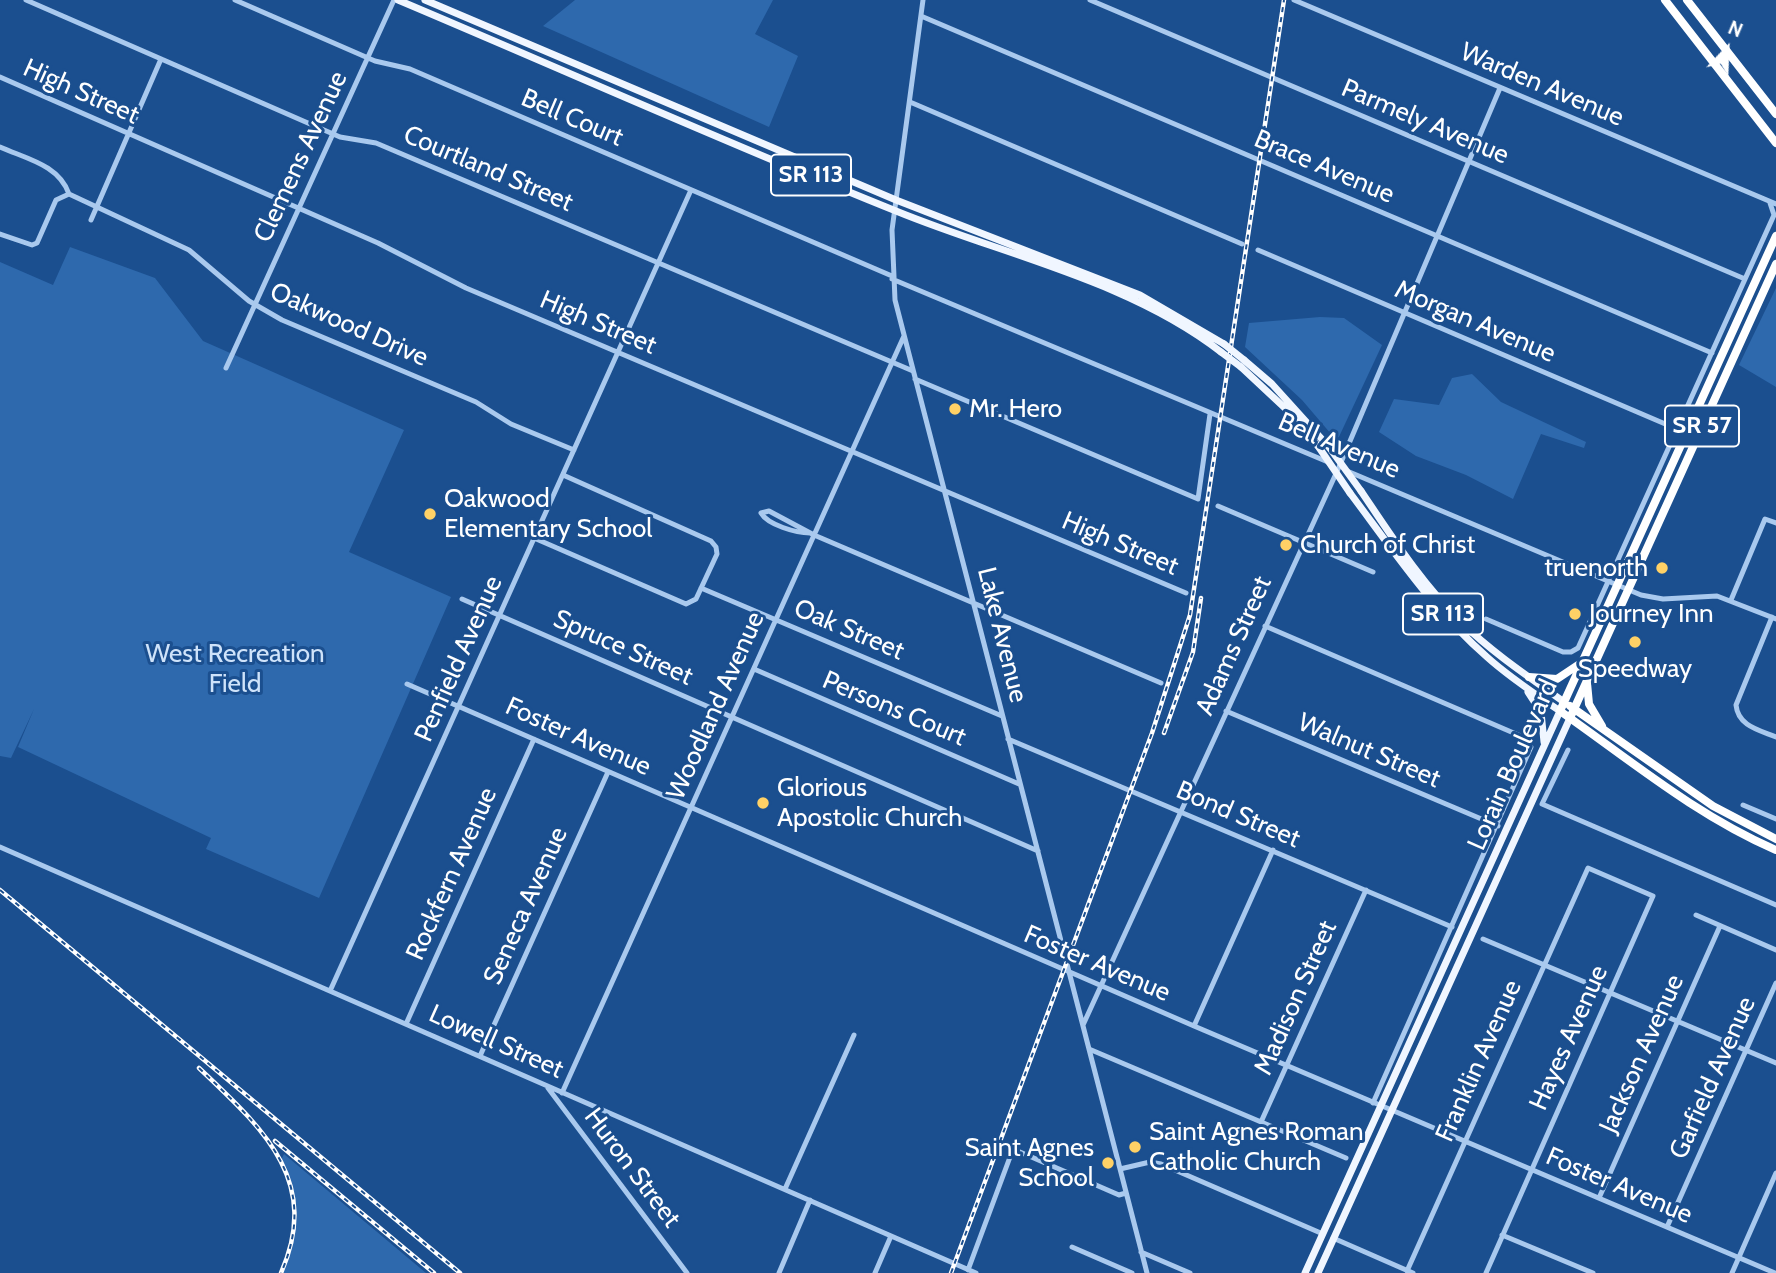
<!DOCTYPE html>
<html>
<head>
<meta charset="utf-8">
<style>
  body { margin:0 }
  #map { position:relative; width:1776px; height:1273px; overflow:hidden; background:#1b4f8f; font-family:Cabin,sans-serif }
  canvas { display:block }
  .north { position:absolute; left:1692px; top:14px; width:70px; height:70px; -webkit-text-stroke:5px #1b4f8f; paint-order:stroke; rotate:23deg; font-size:19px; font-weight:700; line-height:28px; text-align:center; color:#fff }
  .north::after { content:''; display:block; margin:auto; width:24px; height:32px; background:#fff; clip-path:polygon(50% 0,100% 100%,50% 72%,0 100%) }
</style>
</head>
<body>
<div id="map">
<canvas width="1776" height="1273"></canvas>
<div class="north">N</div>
</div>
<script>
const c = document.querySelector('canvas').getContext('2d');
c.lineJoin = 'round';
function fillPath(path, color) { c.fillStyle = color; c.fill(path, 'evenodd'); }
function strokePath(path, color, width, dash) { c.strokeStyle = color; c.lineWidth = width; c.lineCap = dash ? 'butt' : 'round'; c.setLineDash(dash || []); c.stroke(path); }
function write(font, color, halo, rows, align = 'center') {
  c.font = font + ' Cabin,sans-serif'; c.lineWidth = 6; c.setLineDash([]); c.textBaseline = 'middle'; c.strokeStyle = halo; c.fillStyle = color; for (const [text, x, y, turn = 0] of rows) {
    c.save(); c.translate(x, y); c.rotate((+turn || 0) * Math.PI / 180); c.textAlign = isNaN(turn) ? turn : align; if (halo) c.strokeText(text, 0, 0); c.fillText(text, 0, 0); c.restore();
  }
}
const green = new Path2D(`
  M575 0H773L755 34 798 56 769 127 543 26Z
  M70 247 155 278 203 341 404 430 349 552 451 597 319 898 206 849 211 838 18 747 34 709 11 758 0 756V262L53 285Z
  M1776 288V387L1739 365Z
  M1320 317 1344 318 1382 345 1337 441 1302 400 1245 347 1249 323Z
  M1472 374 1501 402 1586 442 1584 448 1541 434 1513 499 1466 475 1416 456 1379 432 1394 399 1439 405 1452 378Z
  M284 1154 426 1273H281C297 1235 300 1198 281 1160Z`);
const minor = new Path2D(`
  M26 0 340 137 376 143 913 371
  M235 0 375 61 410 69 892 276
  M923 0 892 230 895 300 1147 1273
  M1090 0 1745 279
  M1294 0 1776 204
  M921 16 1712 353
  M0 77 378 243 466 288 1186 593
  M910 102 1242 244
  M0 147C27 159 59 165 69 194L189 250 249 301 282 320 476 402 511 424 574 450
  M91 220 161 59
  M0 234 32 245 37 243 56 200 69 194
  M1258 250 1677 429
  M892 279 1328 462
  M226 368 394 0
  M915 379 1198 499 1210 414
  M1347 471 1641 595 1663 599 1717 596 1776 619
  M1218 506 1373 572
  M810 533C796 533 768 525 761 513L769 511 814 535 1161 683
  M534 538 686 604 696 599 717 554 716 547 711 541 563 475
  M701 588 1002 716
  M462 599 1038 851
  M1731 600 1765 519 1776 523
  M1772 617 1736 705C1738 726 1759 730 1776 737
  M1486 619 1563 652H1571L1578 648 1774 215 1770 203
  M1265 626 1523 737 1531 747 1373 1103
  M754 669 1019 784
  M407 684 1194 1026 1775 1273
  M1226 711 1498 826
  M1008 739 1452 927
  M1568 750 1542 804 1776 905
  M1743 805 1776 819
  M0 847 976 1273
  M1696 915 1776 950
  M1483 939 1776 1063
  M330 991 691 190
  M406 1024 534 739
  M1083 1025 1339 467 1500 88
  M1194 1026 1273 850
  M1089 1049 1346 1158
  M480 1056 608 772
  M548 1088 687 1273
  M562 1093 904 336
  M1261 1122 1366 890
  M1120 1169 1150 1162 1161 1164 1323 1234
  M785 1189 854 1035
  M1599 1198 1720 926
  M1667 1227 1776 983
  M1502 1235 1593 1273
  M1333 1238 1413 1273
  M1072 1247 1132 1273
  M1141 1252 1190 1273
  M968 1270 1013 1149 1119 1195 1126 1193
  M1407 1271 1588 868 1653 896 1486 1273
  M779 1273 810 1200
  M875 1273 891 1236
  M1732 1273 1776 1173`);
const major = new Path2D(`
  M398 0C564 70 729 144 896 211 1003 255 1128 280 1221 352
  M425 0 896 200 1140 295 1224 344
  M1244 360 1272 384 1329 447
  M1241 367 1287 410 1318 446
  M1361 491C1392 537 1422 584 1462 623 1493 653 1529 677 1564 702
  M1528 692 1541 712 1544 742
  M1305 1273 1560 711C1535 694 1509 677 1487 657 1433 610 1393 550 1350 493
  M1318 1273 1570 718`);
const highway = new Path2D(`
  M1665 0 1776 143
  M1687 0 1776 114
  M1776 236 1560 711C1630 760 1697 816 1776 850
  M1529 677 1557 679 1581 663
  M1587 683 1589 704 1602 726
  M1570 706 1713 806 1776 839
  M1570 718 1776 264`);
const rail = new Path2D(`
  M1164 733 1193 652 1201 598
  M0 890 460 1273
  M199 1068C262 1128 322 1180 281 1273
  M275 1141 434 1273
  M951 1273 1152 733 1190 615 1284 0`);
const majorBridge = new Path2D(`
  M1224 344 1244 360
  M1221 352 1241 367
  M1318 446 1350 493
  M1329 447 1361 491`);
const markers = [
  [955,409,7,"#ffd166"],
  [430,514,7,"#ffd166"],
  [1286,545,7,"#ffd166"],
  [1662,568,7,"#ffd166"],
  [1575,614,7,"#ffd166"],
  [1635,642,7,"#ffd166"],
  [763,803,7,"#ffd166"],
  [1135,1147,7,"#ffd166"],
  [1108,1163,7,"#ffd166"]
];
const shields = [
  [811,175,80],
  [1702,426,74],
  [1443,614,80]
];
const shieldNames = [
  ["SR 113",811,175],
  ["SR 57",1702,426],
  ["SR 113",1443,614]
];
const streetNames = [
  ["Warden Avenue",1542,85,23],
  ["High Street",81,92,24],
  ["Bell Court",572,118,23],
  ["Parmely Avenue",1425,122,23],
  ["Clemens Avenue",301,157,-65],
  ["Brace Avenue",1324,167,23],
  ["Courtland Street",488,169,23],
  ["Morgan Avenue",1475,322,23],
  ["High Street",598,323,23],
  ["Oakwood Drive",349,325,24],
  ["Bell Avenue",1339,446,23],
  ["High Street",1120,544,23],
  ["Oak Street",849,630,23],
  ["Lake Avenue",1002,635,76],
  ["Adams Street",1234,646,-66],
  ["Spruce Street",623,648,24],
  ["Penfield Avenue",459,659,-66],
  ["Woodland Avenue",716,706,-66],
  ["Persons Court",894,709,23],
  ["Foster Avenue",578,737,24],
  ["Walnut Street",1369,751,23],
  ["Lorain Boulevard",1513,765,-66],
  ["Bond Street",1238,815,23],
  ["Rockfern Avenue",452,874,-66],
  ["Seneca Avenue",526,906,-66],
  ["Foster Avenue",1097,964,23],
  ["Madison Street",1296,998,-66],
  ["Hayes Avenue",1569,1038,-66],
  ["Lowell Street",496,1042,24],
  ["Jackson Avenue",1642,1054,-66],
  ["Franklin Avenue",1479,1061,-66],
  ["Garfield Avenue",1713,1078,-66],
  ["Huron Street",632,1168,53],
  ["Foster Avenue",1619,1186,23]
];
const poiNames = [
  ["Mr. Hero",969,409],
  ["Oakwood",444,499],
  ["Elementary School",444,529],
  ["Church of Christ",1300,545],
  ["truenorth",1648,568,"right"],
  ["Journey Inn",1589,614],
  ["Speedway",1635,669,"center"],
  ["Glorious",777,788],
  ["Apostolic Church",777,818],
  ["Saint Agnes Roman",1149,1132],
  ["Catholic Church",1149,1162],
  ["Saint Agnes",1094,1148,"right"],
  ["School",1094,1178,"right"]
];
const parkNames = [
  ["West Recreation",235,654],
  ["Field",235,684]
];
fillPath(green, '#2e69ad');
strokePath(minor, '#a9c9ee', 5);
strokePath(major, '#f0f6ff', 7);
strokePath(highway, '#fff', 8);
strokePath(rail, '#fff', 4.5);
strokePath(rail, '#1b4f8f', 2, [5]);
strokePath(majorBridge, '#f0f6ff', 7);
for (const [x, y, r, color] of markers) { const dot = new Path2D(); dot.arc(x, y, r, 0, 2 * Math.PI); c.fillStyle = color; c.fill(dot); strokePath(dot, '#1b4f8f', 2.5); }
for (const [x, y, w] of shields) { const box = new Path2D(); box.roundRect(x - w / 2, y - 20.5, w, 41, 5); c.fillStyle = '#1b4f8f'; c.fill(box); strokePath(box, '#fff', 2); }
write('bold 24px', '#fff', null, shieldNames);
write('26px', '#fff', '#1b4f8f', streetNames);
write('26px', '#fff', '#1b4f8f', poiNames, 'left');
write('26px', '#cfe3fa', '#1b4f8f', parkNames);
</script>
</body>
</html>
